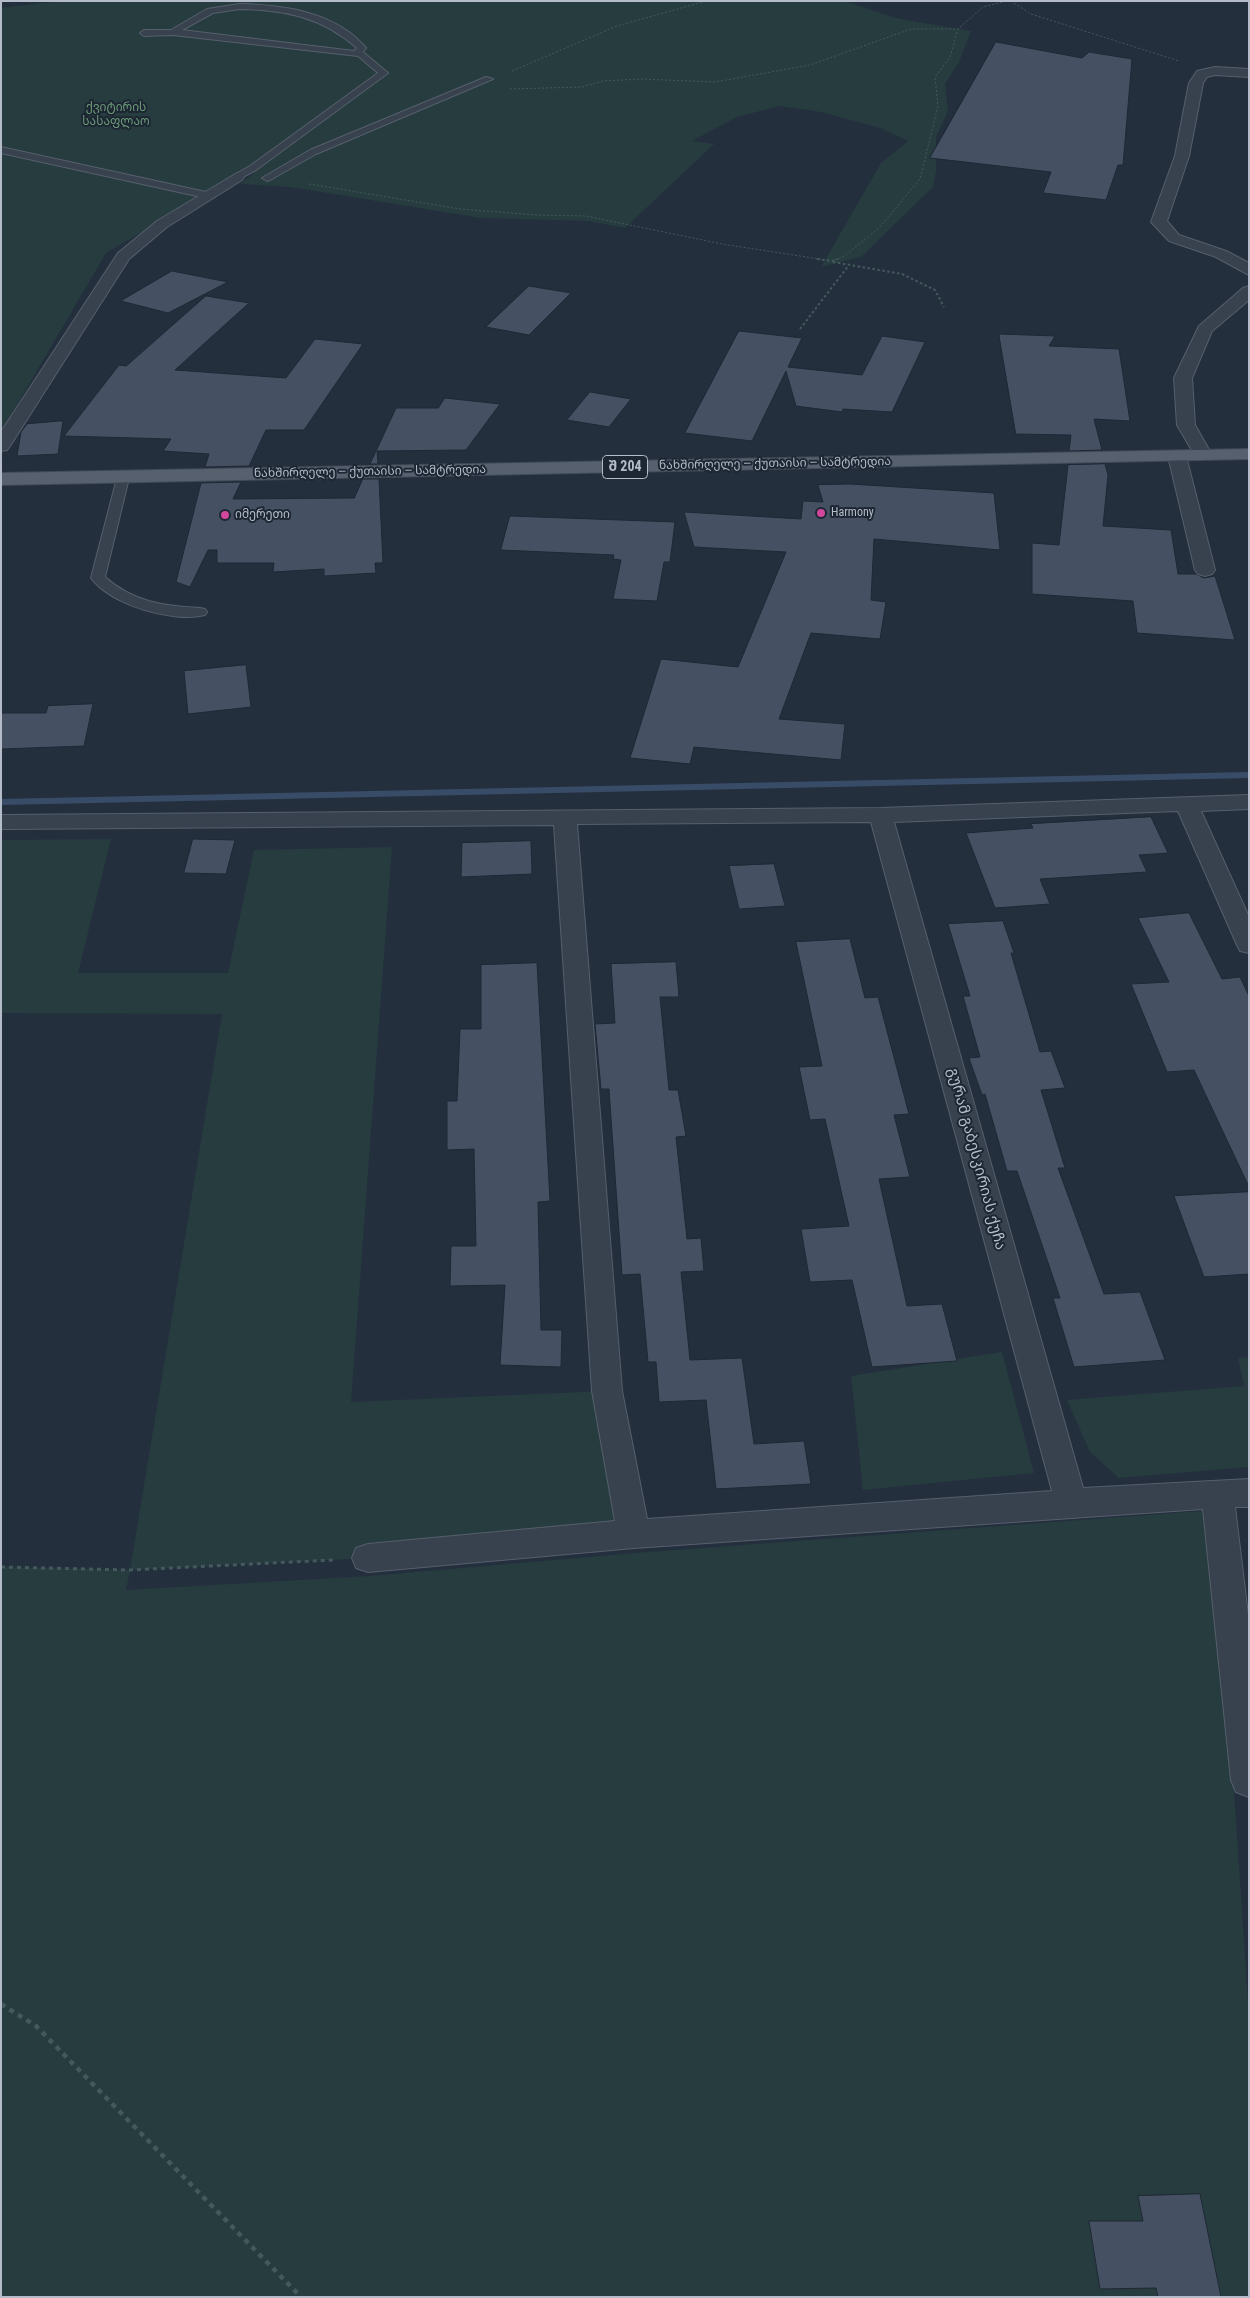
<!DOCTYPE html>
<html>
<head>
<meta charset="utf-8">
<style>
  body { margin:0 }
  #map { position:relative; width:1250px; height:2298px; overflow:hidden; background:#242f3e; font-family:"Roboto Condensed",sans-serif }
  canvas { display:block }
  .frame { position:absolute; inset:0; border:2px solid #b4bcc9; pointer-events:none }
</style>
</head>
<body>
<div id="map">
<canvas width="1250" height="2298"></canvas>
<div class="frame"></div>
</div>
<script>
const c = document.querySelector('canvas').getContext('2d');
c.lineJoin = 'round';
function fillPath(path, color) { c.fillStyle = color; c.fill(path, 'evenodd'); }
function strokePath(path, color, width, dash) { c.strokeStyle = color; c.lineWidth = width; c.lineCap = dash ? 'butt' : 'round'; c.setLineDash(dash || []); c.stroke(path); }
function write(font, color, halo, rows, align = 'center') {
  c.font = font + ' "Roboto Condensed","Noto Sans Georgian",sans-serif'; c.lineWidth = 4; c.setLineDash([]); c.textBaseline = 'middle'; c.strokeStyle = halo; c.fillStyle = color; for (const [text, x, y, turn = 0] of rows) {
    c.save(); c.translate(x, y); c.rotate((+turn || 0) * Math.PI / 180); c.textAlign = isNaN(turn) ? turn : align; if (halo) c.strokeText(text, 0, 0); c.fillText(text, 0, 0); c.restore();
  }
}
const green = new Path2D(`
  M79 1H845L895 18 971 31 959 62 945 84 948 111 936 137V171L933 187 861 257 821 267 881 163 908 141 880 128 821 112 780 106 737 117 692 141 714 144 625 228 589 221 480 218 291 187 240 184 258 170 206 195 106 253 1 432V8L40 3Z
  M111 839 78 973H228L254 850 392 847 351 1402 607 1391 634 1534 368 1558 130 1570 126 1590 370 1576 635 1553 1202 1511 1229 1716 1249 2016V2297H1V1567L130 1570 222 1014 1 1013V840Z
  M1002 1352 1034 1473 863 1490 851 1376Z
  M1249 1357V1467L1119 1478 1090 1452 1067 1400 1244 1386 1238 1358Z`);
const stream = new Path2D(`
  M1249 772V778L1 805V799Z`);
const building = new Path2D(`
  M996 42 1082 58 1089 52 1132 59 1123 165H1118L1106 200 1043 193 1051 172 930 158Z
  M172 271 228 282 168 313 121 301Z
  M529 286 571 293 529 335 486 327Z
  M206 296 249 303 175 370 286 378 315 339 363 344 304 430H266L249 466 205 467 209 454 163 451 171 439 64 436 119 365 126 366Z
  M739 331 802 338 788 367 862 375 882 336 925 342 892 412 843 409 842 412 796 406 786 371 752 441 685 433Z
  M999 334 1055 336 1049 346 1119 349 1130 421 1094 419 1102 450 1069 451 1071 435 1016 434Z
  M590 392 631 399 609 427 567 420Z
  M445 398 500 404 466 450 377 451 378 464H370L396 408H438Z
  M63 421 58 454 17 456 21 432 27 424Z
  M1105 464 1108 475 1103 526 1171 530 1178 574H1196L1204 578 1215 576 1235 640 1137 633 1133 601 1032 594V543L1059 545 1068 465Z
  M363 479H379L383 563H375L376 573 324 576V569L273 572 274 563H217V550H208L190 587 176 582 201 483 241 482 233 499 354 498Z
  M850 484 994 493 1000 550 874 539 871 600 886 602 880 639 811 633 779 719 845 724 841 760 694 747 690 764 630 758 661 659 738 667 786 552 694 547 684 512 801 519 803 501 823 502 818 485Z
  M510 516 675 522 670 562H664L657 601 613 599 621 560 613 559 614 555 501 550Z
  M246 665 251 707 188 714 184 671Z
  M93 704 84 746 1 749V713H46L48 706Z
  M1151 817 1168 853 1139 855 1147 872 1040 879 1050 904 995 908 966 833 1033 828 1031 824Z
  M193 839 235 840 226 874 184 873Z
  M531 841 532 874 461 877 462 843Z
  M774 864 785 906 739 909 729 866Z
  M1189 913 1222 979 1240 977 1249 996V1187L1194 1070 1167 1072 1131 984 1169 982 1138 918Z
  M1003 921 1014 953H1011L1040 1052 1051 1051 1065 1088 1041 1090 1065 1168H1058L1104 1294 1140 1292 1165 1360 1074 1367 1053 1298H1060L1017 1171H1007L985 1094 982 1095 969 1058 980 1057 963 996H970L948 924Z
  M850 939 865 998 878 997 909 1114 894 1115 910 1177 879 1179 907 1306 942 1304 957 1361 872 1367 852 1280 810 1282 801 1229 849 1226 825 1119 810 1120 799 1067 822 1066 796 942Z
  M676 962 679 997H660L669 1090H678L686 1136 676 1137 687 1239 701 1238 704 1271 681 1272 690 1360 742 1358 754 1444 804 1441 811 1484 716 1489 706 1400 659 1402 656 1362H648L640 1274 622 1275 609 1089H601L595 1024 615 1023 611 964Z
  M537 963 550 1201 538 1202 541 1330H562L561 1367 500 1365 505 1285 450 1286 451 1246H476L474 1149 447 1150V1101H457L460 1029H481V965Z
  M1249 1192V1274L1204 1277 1174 1196Z
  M1200 2194 1221 2297H1158L1156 2288 1100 2289 1089 2221H1143L1138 2196Z`);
const pathFar3 = new Path2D(`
  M1011 1 1031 14 1179 61
  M512 71 617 26 706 1
  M510 89 582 87 603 81 641 79 715 82 810 65 911 29H958
  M309 184 460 209 537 215 586 216 722 244 826 260
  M835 260 843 257 879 228 920 179 938 106 935 77 950 57 958 29 983 7 1006 1`);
const pathFar2 = new Path2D(`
  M817 259 832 261 838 259
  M833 262 902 274 935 290 944 307
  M800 329 849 265`);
const pathFar1 = new Path2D(`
  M1 1567 130 1570 333 1560`);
const path = new Path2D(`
  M1 2004 36 2026 301 2297`);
const lane = new Path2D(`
  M240 4C284 5 336 12 366 48L363 52 388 73 256 170 237 180 232 177 234 175 250 166 378 73 358 56 173 35 144 36 140 33 144 30H171L207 9ZM240 9C285 10 322 17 357 48L354 51 182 30 213 13Z
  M486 77 493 79 316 154 270 180 267 181 262 178 310 150Z
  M1 147 206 192 211 195 206 198 1 153Z
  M123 474 129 478 105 577C133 602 164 606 200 608L205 609 207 612 205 615C173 623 111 605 91 578L117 478Z`);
const street = new Path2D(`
  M1215 67 1249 69V77L1215 75 1207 77 1203 83 1189 156 1167 221 1179 235 1226 251 1249 263V275L1216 257 1169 241 1151 222 1175 156 1189 83 1197 71Z
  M237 173 242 174 244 177 242 180 167 227 129 259 10 446 7 450 1 451V432L118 253 157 221Z
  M1249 286V300L1212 331 1192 378 1195 425 1212 455 1209 459H1197L1177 425 1174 378 1199 326 1243 288Z
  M1177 451 1183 452 1186 456 1215 570 1212 574 1205 576 1198 574 1195 570 1168 456 1171 452Z
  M1249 795V809L1201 811 1249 917V953L1240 951 1237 945 1178 811 894 822 1083 1488 1249 1479V1507H1235L1249 1623V1797L1236 1792 1231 1780 1203 1509 634 1548 368 1572 356 1568 352 1558 356 1548 368 1544 615 1521 592 1391 554 825 1 829V815L881 808ZM871 822 1052 1491 647 1519 622 1391 577 824Z`);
const primary = new Path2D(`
  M1249 449V459L1 485V473Z`);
const markers = [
  [821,513,5,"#d1479c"],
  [225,515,5,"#d1479c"]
];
const farParknames = [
  ["ქვიტირის",116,108],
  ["სასაფლაო",116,122]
];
const farStreetnames = [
  ["ნახშირღელე — ქუთაისი — სამტრედია",775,464,-1],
  ["ნახშირღელე — ქუთაისი — სამტრედია",370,472,-1]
];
const farPoinames = [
  ["Harmony",831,513],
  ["იმერეთი",235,515]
];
const shields = [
  [625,467,45]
];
const shieldNames = [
  ["შ 204",625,467]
];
const streetNames = [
  ["გურამ გაბესკირიას ქუჩა",976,1159,75]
];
fillPath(green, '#263c3f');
fillPath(stream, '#394c67');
fillPath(building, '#455162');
strokePath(building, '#1f2835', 1);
strokePath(lane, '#565f6c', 2);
strokePath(street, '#565f6c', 2);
strokePath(primary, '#414a57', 2);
strokePath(pathFar3, '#44595c', 1, [2, 2]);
strokePath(pathFar2, '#44595c', 2, [2.5, 2.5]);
strokePath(pathFar1, '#44595c', 3, [4, 4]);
strokePath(path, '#44595c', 4.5, [5, 5]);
fillPath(lane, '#38414e');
fillPath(street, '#38414e');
fillPath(primary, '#56606e');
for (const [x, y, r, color] of markers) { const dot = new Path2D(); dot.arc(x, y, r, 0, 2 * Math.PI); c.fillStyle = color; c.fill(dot); strokePath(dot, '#1d2633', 2); }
write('12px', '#6b9a76', '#1d2633', farParknames);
write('12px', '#b4bcc9', '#1d2633', farStreetnames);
write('12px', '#b4bcc9', '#1d2633', farPoinames, 'left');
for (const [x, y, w] of shields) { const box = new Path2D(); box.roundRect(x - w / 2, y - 11.5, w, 23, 4); c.fillStyle = '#1d2633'; c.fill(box); strokePath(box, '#b4bcc9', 1); }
write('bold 14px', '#b4bcc9', null, shieldNames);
write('15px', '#b4bcc9', '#1d2633', streetNames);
</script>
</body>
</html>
